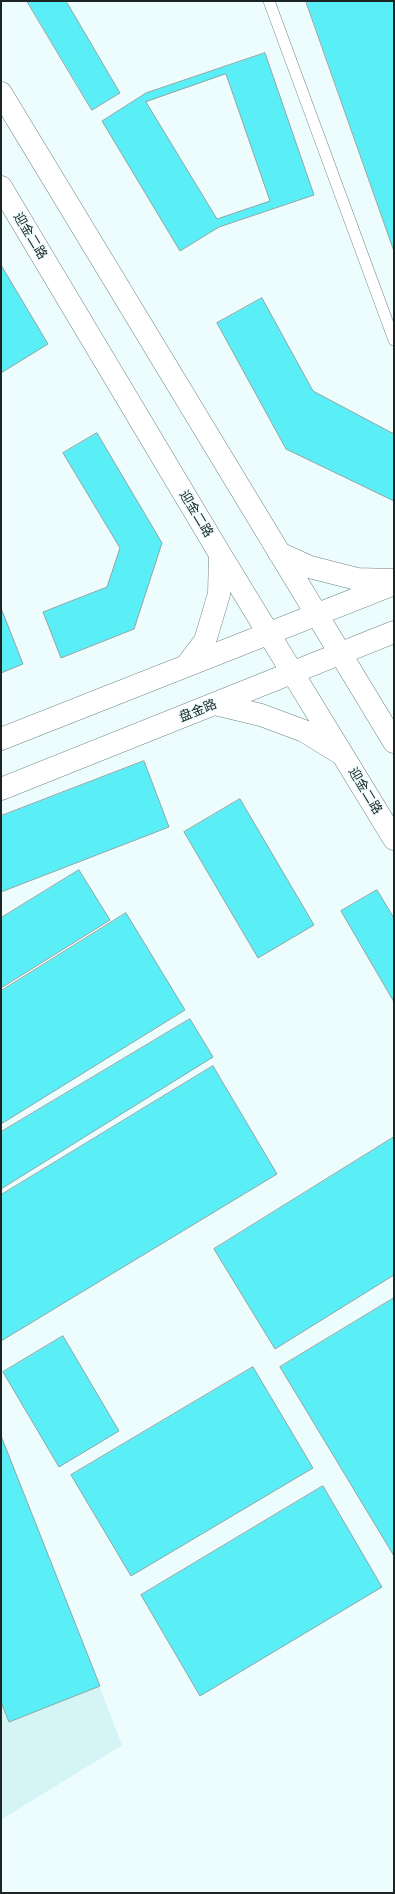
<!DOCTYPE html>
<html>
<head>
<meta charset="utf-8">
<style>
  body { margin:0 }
  #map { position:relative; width:395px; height:1894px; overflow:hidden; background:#edfdfe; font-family:Cabin,sans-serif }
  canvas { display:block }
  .frame { position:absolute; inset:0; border:2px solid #1c2424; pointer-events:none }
</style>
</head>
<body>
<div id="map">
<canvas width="395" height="1894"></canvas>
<div class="frame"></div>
</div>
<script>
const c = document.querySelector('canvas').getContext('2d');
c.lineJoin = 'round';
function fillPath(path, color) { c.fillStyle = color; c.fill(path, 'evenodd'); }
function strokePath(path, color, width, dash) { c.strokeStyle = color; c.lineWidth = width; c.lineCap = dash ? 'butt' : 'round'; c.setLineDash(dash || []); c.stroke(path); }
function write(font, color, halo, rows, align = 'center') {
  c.font = font + ' Cabin,"Noto Sans SC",sans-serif'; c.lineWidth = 3; c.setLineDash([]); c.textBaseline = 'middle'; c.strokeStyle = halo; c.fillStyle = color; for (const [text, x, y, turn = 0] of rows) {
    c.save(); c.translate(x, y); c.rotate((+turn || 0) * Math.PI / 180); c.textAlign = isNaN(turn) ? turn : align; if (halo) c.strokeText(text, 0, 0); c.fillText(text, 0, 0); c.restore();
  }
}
const built = new Path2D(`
  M1 1433 122 1745 1 1820Z`);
const building = new Path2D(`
  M27 1H66L120 93 92 110Z
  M306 1H394V251Z
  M265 53 314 195 219 227 180 251 102 121 146 93ZM226 74 270 201 217 219 146 102Z
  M1 265 48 344 1 373Z
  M262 298 313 391 394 434V501L286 449 217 323Z
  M97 433 162 543 134 629 61 658 43 612 107 587 120 548 63 453Z
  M1 608 23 664 1 673Z
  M144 761 169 827 1 892V816Z
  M240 799 314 925 258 958 184 832Z
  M79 870 110 920 1 988V918Z
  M377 890 394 918V1002L341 911Z
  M126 913 185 1010 1 1124V991Z
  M190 1019 213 1057 1 1189V1132Z
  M213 1066 277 1174 1 1341V1195Z
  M394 1137V1275L275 1349 214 1249Z
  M394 1298V1556L280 1367Z
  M63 1336 119 1431 59 1467 3 1372Z
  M253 1367 313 1468 131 1576 71 1475Z
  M1 1436 100 1686 9 1722 1 1702Z
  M323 1486 382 1587 200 1696 141 1595Z`);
const lane = new Path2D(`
  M269 1 394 340`);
const secondary = new Path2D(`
  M1 93 394 742
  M1 187 220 554 394 839
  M279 553 310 567 357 579 393 580
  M186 666 205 641 219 594 220 554
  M215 704 261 715 304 731 340 753
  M1 739 394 584
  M1 789 394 632`);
const streetNames = [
  ["迎金二路",30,236,59],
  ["迎金二路",196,514,59],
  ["盘金路",198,711,-22],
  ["迎金二路",365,791,59]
];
fillPath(built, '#d5f4f5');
fillPath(building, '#5aeff6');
strokePath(building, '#92a5a6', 1);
strokePath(lane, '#6f8283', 12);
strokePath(secondary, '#6f8283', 23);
strokePath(lane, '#fff', 11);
strokePath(secondary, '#fff', 22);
write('13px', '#1c2424', '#edfdfe', streetNames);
</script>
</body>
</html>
